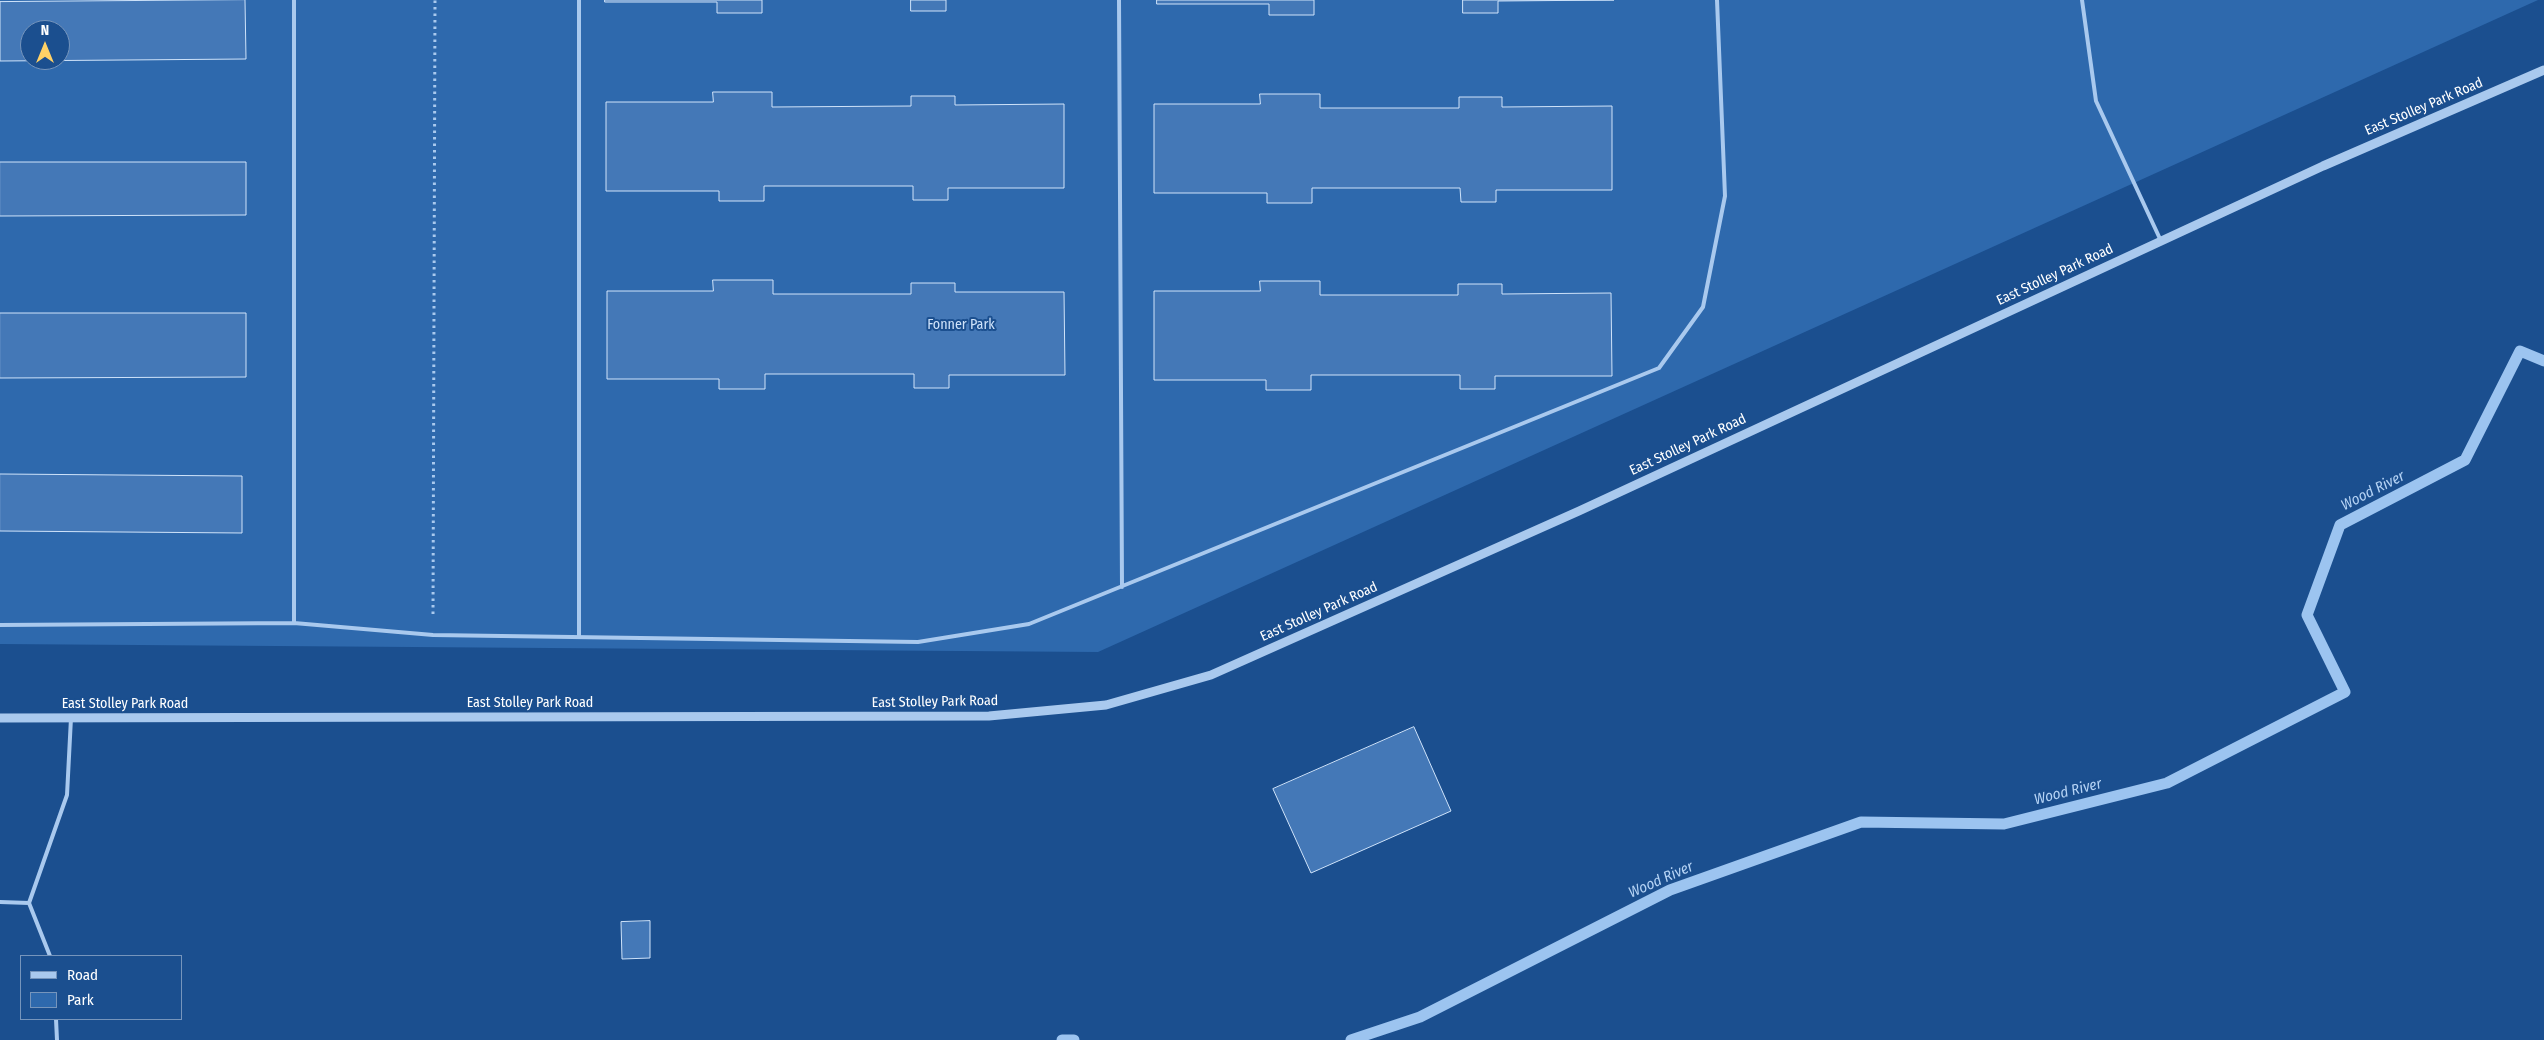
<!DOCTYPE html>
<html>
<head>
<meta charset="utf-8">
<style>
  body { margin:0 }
  #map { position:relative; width:2544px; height:1040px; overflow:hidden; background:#1b4f8f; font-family:"Fira Sans Condensed",sans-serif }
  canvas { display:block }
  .legend { position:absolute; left:20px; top:955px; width:162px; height:65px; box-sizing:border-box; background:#1b4f8f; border:1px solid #7695bc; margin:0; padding:6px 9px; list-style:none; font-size:15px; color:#fff }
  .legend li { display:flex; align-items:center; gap:10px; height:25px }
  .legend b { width:25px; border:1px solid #7695bc }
  .north { position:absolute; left:20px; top:20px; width:50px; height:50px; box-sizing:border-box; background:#1b4f8f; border:1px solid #7695bc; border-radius:50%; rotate:0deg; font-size:14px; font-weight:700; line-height:20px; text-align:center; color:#fff }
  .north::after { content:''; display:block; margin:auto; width:18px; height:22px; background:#ffd166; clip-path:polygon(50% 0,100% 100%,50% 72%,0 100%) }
</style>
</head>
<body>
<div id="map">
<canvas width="2544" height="1040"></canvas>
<ul class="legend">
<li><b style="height:6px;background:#a9c9ee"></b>Road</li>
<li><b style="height:14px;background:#2e69ad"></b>Park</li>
</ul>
<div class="north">N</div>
</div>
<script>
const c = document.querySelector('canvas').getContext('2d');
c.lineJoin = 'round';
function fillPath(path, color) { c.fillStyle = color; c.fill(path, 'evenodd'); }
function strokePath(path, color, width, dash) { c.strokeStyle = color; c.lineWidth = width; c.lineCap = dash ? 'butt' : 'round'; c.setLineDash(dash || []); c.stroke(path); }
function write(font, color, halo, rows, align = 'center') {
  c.font = font + ' "Fira Sans Condensed",sans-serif'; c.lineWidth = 4; c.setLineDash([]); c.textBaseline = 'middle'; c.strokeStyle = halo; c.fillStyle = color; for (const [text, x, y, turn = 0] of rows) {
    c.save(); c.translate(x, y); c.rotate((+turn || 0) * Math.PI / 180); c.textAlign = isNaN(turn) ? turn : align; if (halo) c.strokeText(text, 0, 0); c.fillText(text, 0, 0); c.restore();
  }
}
const green = new Path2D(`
  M0 0H2538L1098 652 0 644ZM30 30H60V60H30Z`);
const stream = new Path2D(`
  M1062 1040H1074
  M1351 1040 1420 1017 1670 890 1861 822 2004 824 2167 783 2345 692 2307 615 2340 525 2465 460 2520 351 2544 361`);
const building = new Path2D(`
  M245 0 246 59 0 61V2ZM30 30H60V60H30Z
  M605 0H762V13H717V2H605Z
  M911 0H946V11H911Z
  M1157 0H1314V15H1269V4H1157Z
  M1463 0H1614L1498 1V13H1463Z
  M713 92H772V107L911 106V96H955V105L1064 104V188H948V200H913V186H764V201H719V191H606V102H713Z
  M1260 94H1320V108H1459V97H1502V107L1612 106V190H1496V202H1461L1460 188H1312V203H1267V193H1154V104H1260Z
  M0 162H246V215L0 216Z
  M713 280H773V294H911V283H955V292H1064L1065 375H949V388H914V374H765V389H719V379H607V291H713Z
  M1260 281H1320V295H1458V284H1502V294L1611 293 1612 376H1495V389H1460V375H1311V390H1266V380H1154V291H1260Z
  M0 313H246V377L0 378Z
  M0 474 242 476V533L0 531Z
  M1414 727 1451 811 1311 873 1273 789Z
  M650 921V958L622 959 621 922Z`);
const path = new Path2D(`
  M433 614 435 0`);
const service = new Path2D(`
  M579 0V636
  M1119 0 1122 587
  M2082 0 2096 101 2161 241
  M294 623V0
  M0 625 294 623 433 635 918 642 1029 624 1659 368 1703 307 1725 196 1717 0
  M0 902 29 903
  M50 956 29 903 67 795 71 718
  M56 1019 57 1040`);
const tertiary = new Path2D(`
  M0 718 989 716 1106 705 1211 675 1579 511 2323 166 2544 70`);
const streetNames = [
  ["East Stolley Park Road",2424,107,-23],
  ["East Stolley Park Road",2055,275,-25],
  ["East Stolley Park Road",1688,445,-25],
  ["East Stolley Park Road",1319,612,-24],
  ["East Stolley Park Road",935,702,-1],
  ["East Stolley Park Road",530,703],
  ["East Stolley Park Road",125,704]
];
const parkNames = [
  ["Fonner Park",961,325]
];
const waterNames = [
  ["Wood River",2373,491,-27],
  ["Wood River",2068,792,-14],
  ["Wood River",1661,880,-24]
];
fillPath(green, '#2e69ad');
strokePath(stream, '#9cc4f0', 11);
fillPath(building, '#4478b7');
strokePath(building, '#cfe3fa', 1);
strokePath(path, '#a9c9ee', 3, [2.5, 4]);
strokePath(service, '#a9c9ee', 4);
strokePath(tertiary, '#a9c9ee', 9);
write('14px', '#fff', '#1b4f8f', streetNames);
write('14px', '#cfe3fa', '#1b4f8f', parkNames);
write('italic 15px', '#b5d3f5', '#1b4f8f', waterNames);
</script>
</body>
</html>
